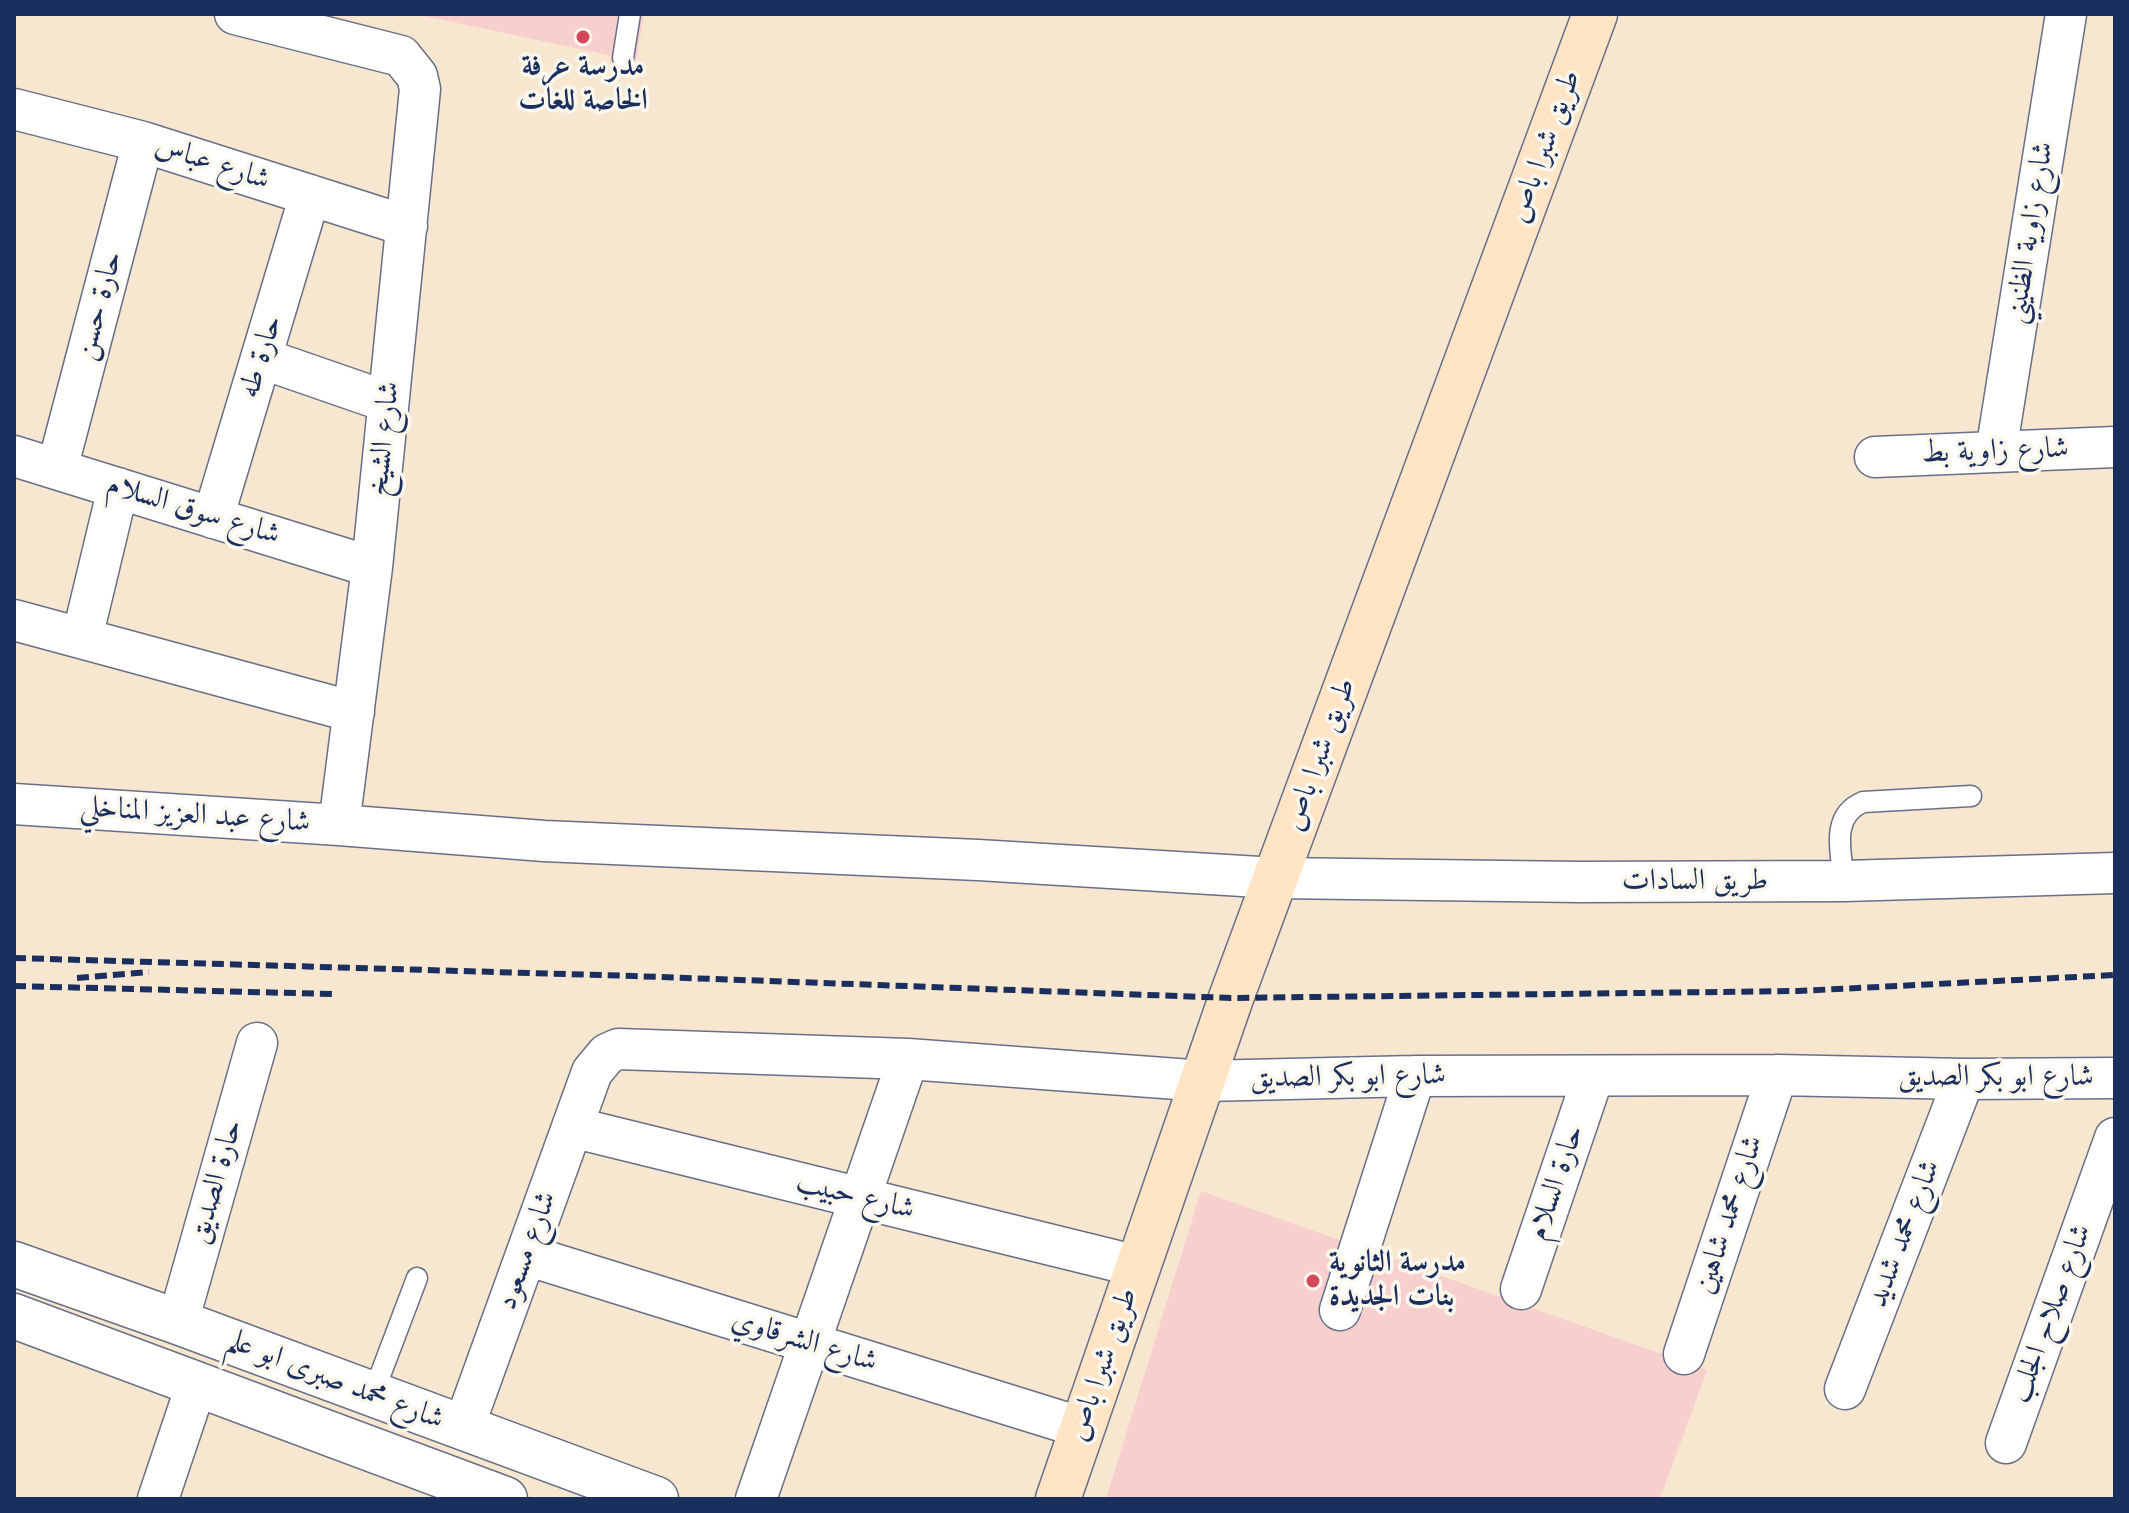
<!DOCTYPE html>
<html>
<head>
<meta charset="utf-8">
<style>
  body { margin:0 }
  #map { position:relative; width:2129px; height:1513px; overflow:hidden; background:#f7e6d0; font-family:Cardo,serif }
  canvas { display:block }
  .frame { position:absolute; inset:0; border:16px solid #1b2f5e; pointer-events:none }
</style>
</head>
<body>
<div id="map">
<canvas width="2129" height="1513"></canvas>
<div class="frame"></div>
</div>
<script>
const c = document.querySelector('canvas').getContext('2d');
c.lineJoin = 'round';
function fillPath(path, color) { c.fillStyle = color; c.fill(path, 'evenodd'); }
function strokePath(path, color, width, dash) { c.strokeStyle = color; c.lineWidth = width; c.lineCap = dash ? 'butt' : 'round'; c.setLineDash(dash || []); c.stroke(path); }
function write(font, color, halo, rows, align = 'center') {
  c.font = font + ' Cardo,Amiri,serif'; c.lineWidth = 7; c.setLineDash([]); c.textBaseline = 'middle'; c.strokeStyle = halo; c.fillStyle = color; for (const [text, x, y, turn = 0] of rows) {
    c.save(); c.translate(x, y); c.rotate((+turn || 0) * Math.PI / 180); c.textAlign = isNaN(turn) ? turn : align; if (halo) c.strokeText(text, 0, 0); c.fillText(text, 0, 0); c.restore();
  }
}
const built = new Path2D(`
  M415 14H644L636 61Z
  M1201 1191 1707 1370 1660 1499H1106Z`);
const service = new Path2D(`
  M623 58 630 14
  M1844 881C1841 852 1830 816 1863 802L1971 796
  M373 1394 417 1278`);
const minor = new Path2D(`
  M14 109 143 142 407 226
  M261 358 388 402
  M1996 452 2066 14
  M14 456 372 567
  M1875 457 2115 447
  M57 469 143 142
  M213 518 310 195
  M14 620 354 712
  M82 638 118 488
  M14 804 339 825 372 567 420 89 417 76 401 56 235 14
  M339 825 544 841 978 860 1276 878 1580 882 1844 881 2115 873
  M572 1127 1137 1266
  M526 1255 1083 1428
  M1521 1289 1593 1077
  M1340 1310 1415 1076
  M178 1322 257 1043
  M1684 1354 1777 1075
  M1845 1389 1964 1079
  M463 1429 592 1072 607 1054 618 1049 908 1059 1204 1081 1415 1076 1777 1075 1964 1079 2115 1078
  M2006 1443 2115 1138
  M158 1499 197 1383
  M756 1499 908 1059`);
const tertiary = new Path2D(`
  M14 1264 178 1322 656 1499
  M14 1316 505 1499`);
const secondary = new Path2D(`
  M1058 1499 1231 998 1595 14`);
const rail = new Path2D(`
  M14 958 633 976 1231 998 1798 991 2115 975
  M77 978 149 972
  M14 986 332 994`);
const markers = [
  [583,37,8,"#d1495b"],
  [1313,1281,8,"#d1495b"]
];
const poiNames = [
  ["مدرسة عرفة",583,68],
  ["الخاصة للغات",583,102],
  ["مدرسة الثانوية",1329,1264,"left"],
  ["بنات الجديدة",1329,1298,"left"]
];
const streetNames = [
  ["طريق شبرا باص",1546,147,-70],
  ["شارع عباس",212,164,18],
  ["شارع زاوية الظنيني",2031,233,-81],
  ["حارة حسن",100,306,-75],
  ["حارة طه",262,357,-73],
  ["شارع الشيخ",385,439,-84],
  ["شارع زاوية بط",1995,452,-2],
  ["شارع سوق السلام",193,511,17],
  ["طريق شبرا باص",1321,755,-70],
  ["شارع عبد العزيز المناخلي",195,816,4],
  ["طريق السادات",1695,882],
  ["شارع ابو بكر الصديق",1348,1078,-1],
  ["شارع ابو بكر الصديق",1996,1078],
  ["حارة الصديق",217,1182,-74],
  ["حارة السلام",1557,1183,-71],
  ["شارع حبيب",855,1197,14],
  ["شارع محمد شاهين",1730,1215,-72],
  ["شارع محمد شديد",1905,1234,-69],
  ["شارع مسعود",528,1251,-70],
  ["شارع صلاح الجلب",2052,1314,-70],
  ["شارع الشرقاوي",804,1342,17],
  ["طريق شبرا باص",1104,1365,-71],
  ["شارع محمد صبرى ابو علم",335,1381,21]
];
fillPath(built, '#f7d0ce');
strokePath(service, '#686f86', 23);
strokePath(minor, '#686f86', 43);
strokePath(tertiary, '#686f86', 47);
strokePath(secondary, '#686f86', 47);
strokePath(service, '#fff', 20);
strokePath(minor, '#fff', 40);
strokePath(tertiary, '#fff', 44);
strokePath(secondary, '#ffe4c6', 44);
strokePath(rail, '#1b2f5e', 6, [12, 6]);
for (const [x, y, r, color] of markers) { const dot = new Path2D(); dot.arc(x, y, r, 0, 2 * Math.PI); c.fillStyle = color; c.fill(dot); strokePath(dot, '#fbf7ec', 3); }
write('bold 30px', '#1b2f5e', '#fbf7ec', poiNames);
write('30px', '#1b2f5e', '#fbf7ec', streetNames);
</script>
</body>
</html>
